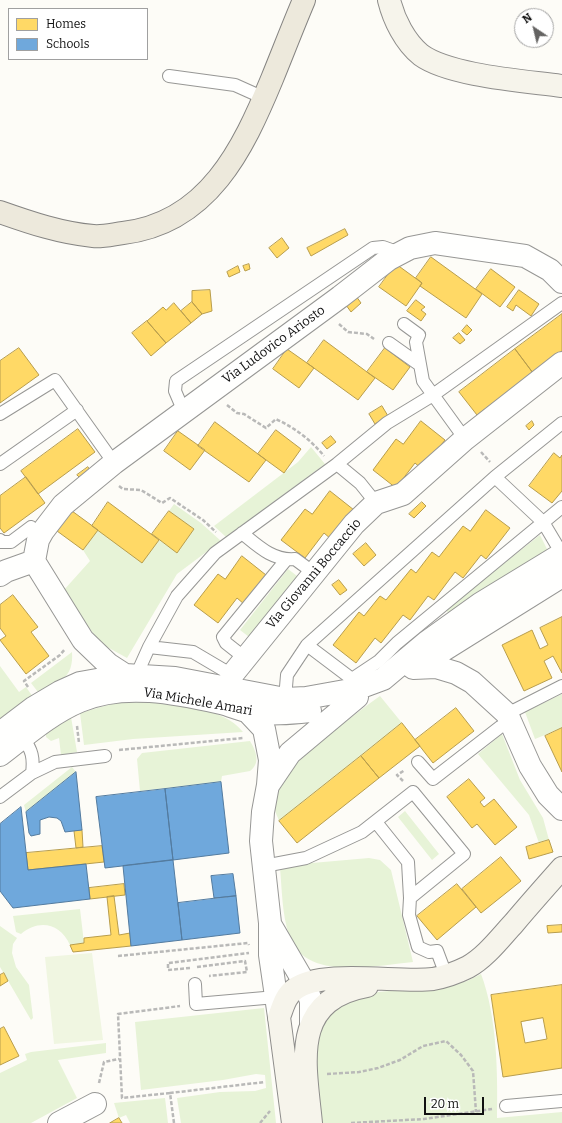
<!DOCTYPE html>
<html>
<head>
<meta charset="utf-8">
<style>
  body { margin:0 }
  #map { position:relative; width:562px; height:1123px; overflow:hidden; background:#fdfcf7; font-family:Bitter,serif }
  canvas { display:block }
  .legend { position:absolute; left:8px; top:8px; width:140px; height:52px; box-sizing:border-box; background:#fff; border:1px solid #a0a0a0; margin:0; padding:5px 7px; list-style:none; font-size:12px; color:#111 }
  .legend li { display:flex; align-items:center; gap:8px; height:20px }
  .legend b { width:20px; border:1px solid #a0a0a0 }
  .north { position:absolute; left:514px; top:8px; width:40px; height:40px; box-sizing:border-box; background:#fff; border:1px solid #a0a0a0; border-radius:50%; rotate:325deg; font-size:11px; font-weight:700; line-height:16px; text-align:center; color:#111 }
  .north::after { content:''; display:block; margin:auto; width:14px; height:18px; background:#646362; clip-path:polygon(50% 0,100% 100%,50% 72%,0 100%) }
  .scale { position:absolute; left:424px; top:1097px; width:60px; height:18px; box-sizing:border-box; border:2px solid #111; border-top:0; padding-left:5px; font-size:12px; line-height:14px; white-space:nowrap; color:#111; -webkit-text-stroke:3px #fff; paint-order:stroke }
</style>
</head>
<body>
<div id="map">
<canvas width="562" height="1123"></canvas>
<ul class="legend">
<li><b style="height:11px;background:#ffd966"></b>Homes</li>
<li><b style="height:11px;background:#6fa8dc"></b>Schools</li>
</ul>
<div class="north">N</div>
<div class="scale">20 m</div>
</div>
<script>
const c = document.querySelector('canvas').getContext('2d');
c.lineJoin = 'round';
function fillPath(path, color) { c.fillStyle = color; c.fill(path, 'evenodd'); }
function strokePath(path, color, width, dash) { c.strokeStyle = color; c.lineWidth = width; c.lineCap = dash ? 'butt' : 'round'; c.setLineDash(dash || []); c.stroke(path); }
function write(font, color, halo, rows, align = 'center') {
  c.font = font + ' Bitter,serif'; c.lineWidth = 4; c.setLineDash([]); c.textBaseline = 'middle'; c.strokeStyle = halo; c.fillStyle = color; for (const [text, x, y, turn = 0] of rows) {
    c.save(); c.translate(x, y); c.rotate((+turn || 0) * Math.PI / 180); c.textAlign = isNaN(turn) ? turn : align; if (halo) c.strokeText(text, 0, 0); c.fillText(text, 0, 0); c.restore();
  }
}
const green = new Path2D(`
  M311 447 325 464 226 537 214 526 298 462Z
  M174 504 201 523 221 541 177 574 127 658 100 643 63 591 90 561 83 550 98 530 142 562 159 540 177 552 194 529 169 511Z
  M540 535 548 551 448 613 446 609Z
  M288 569 301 579 253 640 240 630Z
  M72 652C74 678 59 683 38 692L31 683Z
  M0 666 19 692 26 687 33 697 0 721Z
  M562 694V728L535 739 525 712Z
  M380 696 402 723 279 821C278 817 275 813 275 809 271 778 313 748 334 731 349 719 364 707 380 696Z
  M141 702C172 704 223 706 243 732L133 739 84 745 80 713 115 703Z
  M71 717 77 752 61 755 59 738 51 741 46 737V734Z
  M502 734 520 780 543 818 549 840 539 843 529 815 478 754Z
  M250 741C256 751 261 763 250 771L222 776 221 782 140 791 137 759 142 753Z
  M72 767 76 772 26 812 24 805Z
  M405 811 439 854 432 860 398 817Z
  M369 858 380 860 391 870 413 962C376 965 305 983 289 935 282 914 282 890 280 868L312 863Z
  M80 909 84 943 70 945C60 923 39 919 21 934L16 932 13 916Z
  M0 926 17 938 13 944 12 953 16 967 29 985 33 1018 31 1020 0 967Z
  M481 974C497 1016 498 1073 497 1118L562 1112V1123H321L315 1075 319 1022 358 994 451 985 467 981Z
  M264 1008 276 1123H181L177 1098 220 1092 255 1091 266 1088 265 1075 256 1074 223 1080 141 1090 135 1022Z
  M106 1043V1053L58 1060 77 1098 31 1123H0V1073L27 1060 25 1054 31 1052Z
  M165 1098 168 1123H130L126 1115 119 1118 114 1103Z`);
const pitch = new Path2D(`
  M92 953 103 1040 54 1044 45 957Z`);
const homes = new Path2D(`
  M345 229 348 235 311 256 307 248Z
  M282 238 289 248 277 258 269 248Z
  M431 257 482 294 466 318 420 286 422 283 416 278Z
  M249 264 250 269 245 271 243 266Z
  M396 264 422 283 406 306 379 287Z
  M238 266 240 272 229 277 227 272Z
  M491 269 515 287 500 307 476 289Z
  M210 290 212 311 202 314 192 302V291Z
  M519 290 539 304 531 316 516 305 513 311 507 307Z
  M356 296 361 303 351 312 346 305Z
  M416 300 425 307 421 310 426 314 421 321 407 311Z
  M192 302 202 314 191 323 181 311Z
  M174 303 191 323 166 343 147 321 163 307 166 310Z
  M562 314V351L533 373 515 349Z
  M147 321 166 343 151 356 132 333Z
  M467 325 472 330 467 335 462 331Z
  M459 333 465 340 460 344 453 338Z
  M324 340 375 378 358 400 307 363Z
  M19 348 39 375 0 403V361Z
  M385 348 410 367 393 390 367 372Z
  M287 349 314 368 299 388 273 369Z
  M515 349 533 373 477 415 459 392Z
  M382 406 388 416 375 424 369 414Z
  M421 421 445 440 422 469 415 463 396 488 373 470 396 439 403 444Z
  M532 421 534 425 529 430 526 426Z
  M215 422 266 460 249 482 198 446Z
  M78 429 95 452 38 494 21 471Z
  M276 430 301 449 284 473 258 454Z
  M178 431 205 450 190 470 164 451Z
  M331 436 336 442 327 449 322 443Z
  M554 453 560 458 562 455V491L552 503 529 486Z
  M88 467 91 472 81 479 77 475Z
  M26 477 45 503 4 533 0 528V496Z
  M330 491 354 510 331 539 324 533 305 558 281 540 305 509 312 514Z
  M108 502 159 540 142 563 92 526Z
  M422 502 426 506 414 518 409 514Z
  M486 510 510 528 486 559 481 555 463 578 455 572 434 600 428 596 410 620 403 615 381 643 375 638 356 663 333 645 359 612 364 616 380 596 386 600 411 569 416 573 432 552 439 557 463 526 470 531Z
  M72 511 98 530 83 550 57 531Z
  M169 511 194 529 177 553 152 534Z
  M366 543 376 555 364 566 353 554Z
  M242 556 266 575 244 604 237 598 218 623 194 605 218 574 225 579Z
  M339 580 347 590 340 595 332 585Z
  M13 595 38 627 31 632 49 656 26 674 0 640 6 636 0 628V605Z
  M562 617V673L553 656 544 661 552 678 524 691 502 645 532 630 540 649 548 645 540 628Z
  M456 708 474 731 433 763 415 740Z
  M402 723 420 746 379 778 361 756Z
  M562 728V772L545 736Z
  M361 756 379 778 297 843 279 821Z
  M469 779 485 798 480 802 484 807 494 799 517 827 495 845 477 824 472 828 447 797Z
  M180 807 184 837 177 838 173 808Z
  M82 830 83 847 76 848 74 831Z
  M549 840 553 852 529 859 526 847Z
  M102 846 104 862 28 870 26 853Z
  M501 857 521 881 481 913 462 889Z
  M124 884 125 895 90 899 89 888Z
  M457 884 476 907 437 940 417 916Z
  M114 896 119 935 130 933 131 946 73 952 70 945 84 943V938L111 935 107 897Z
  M562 925V932L548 933 547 926Z
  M4 973 8 981 0 986V975Z
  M562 985V1068L503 1077 491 995ZM543 1018 547 1039 525 1043 521 1022Z
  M4 1027 19 1056 0 1065V1029Z
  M119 1118 122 1123H110Z`);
const schools = new Path2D(`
  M76 772 82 830 65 832 61 821 57 818 49 817 40 820V834L31 836 29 833 26 812Z
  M221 782 229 853 173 860 165 789Z
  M165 789 173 860 105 868 96 797Z
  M21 807 28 870 86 864 90 899 13 908 0 891V824Z
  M173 860 182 940 131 946 123 866Z
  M233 874 236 896 214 898 211 876Z
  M236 896 240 933 182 940 178 903Z`);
const path = new Path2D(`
  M339 324 348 332 367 334 374 339
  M227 405 237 413 244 414 266 428 276 419C295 428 311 440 324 456
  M481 452 490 462
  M119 486 123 489 141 490 162 503 170 498 203 520 216 532
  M28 687 24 681 60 655 65 649
  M77 726 79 743
  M119 750 243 738
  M403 781 397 775 405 770
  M118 956 248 943 249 945
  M197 967 245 961 247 972 209 976
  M190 968 168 970V963L249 953
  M327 1074 359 1072 378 1068 400 1060 423 1046 446 1041 461 1055 473 1071 476 1112
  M99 1083 104 1062 119 1059
  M170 1093 122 1098 118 1014 180 1006
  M174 1123 170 1093 265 1082
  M260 1123 270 1111
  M351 1123 424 1119 492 1109`);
const lane = new Path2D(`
  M169 76 235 85 264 98
  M404 324 419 335 416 342 423 381 465 439
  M389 343 420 365
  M184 412 175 391 176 381 373 248 383 247 400 253
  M0 414 55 380 114 463
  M0 464 77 410
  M337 464 360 483 376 503
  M495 477 543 522 562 554
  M242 533C258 546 273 561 295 559L314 573
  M0 540 1 542H11L31 527
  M307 645 352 679
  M149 647 177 596 215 553 337 464 387 423 433 395 562 303
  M245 658 226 643 223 637 286 560
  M136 676 149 647 193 652 232 675
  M356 689 352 679 379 661 397 643 562 507
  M285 699 287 675 307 645 495 477 562 423
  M507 714 562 686
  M23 738C32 750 34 758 32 773
  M418 762 433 779 500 727 512 723
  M0 797 32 773 55 762 105 756
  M264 866 306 858 362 832 413 792 464 854 410 898 408 862 376 822
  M410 898 409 915 418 947 429 952 437 951 446 975
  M195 984 196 1004 276 997
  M506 1106 562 1101`);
const street = new Path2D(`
  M0 575 6 571 34 561
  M413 667 434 656 562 576
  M413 668 436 667 456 673 472 682 507 714 530 766 548 795 562 809
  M125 675 108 664 83 640 34 561 38 540 43 531 63 505 114 463 340 297 389 259 410 248 435 243 525 256 550 270 562 282
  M223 701 232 675 354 524 376 503 403 494 465 439 562 363
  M248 712 264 729 270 760 268 785 263 812 261 841 270 923V955L279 1017
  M0 733 33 708 60 692 80 683 125 675 175 678 285 699 306 698 356 689 383 679 427 642 480 604 562 554
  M0 755C25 736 51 713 80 701 124 682 176 693 221 703 230 705 240 710 250 712 270 715 290 713 310 711
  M269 784 290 753 357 697
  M270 924 305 984 311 1001V1022
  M59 1123 95 1104`);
const secondary = new Path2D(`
  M389 0C394 20 405 42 421 55 450 76 526 81 562 86
  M293 1123 279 1017C283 1007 285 996 295 989 321 969 399 983 433 979 444 977 458 972 468 967 486 957 500 938 514 923 530 904 546 886 562 868
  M311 1123C305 1062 290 1000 367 986`);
const primary = new Path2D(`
  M0 212C31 223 61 233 93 236 103 237 114 234 123 233 208 223 243 149 272 79 283 52 293 26 304 0`);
const streetNames = [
  ["Via Ludovico Ariosto",274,345,-36],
  ["Via Giovanni Boccaccio",314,574,-50],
  ["Via Michele Amari",198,702,10]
];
fillPath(green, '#e7f3d7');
fillPath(pitch, '#f0f6e1');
fillPath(homes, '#ffd966');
strokePath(homes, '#b89d4c', 1);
fillPath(schools, '#6fa8dc');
strokePath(schools, '#537b9f', 1);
strokePath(lane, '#979795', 14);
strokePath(street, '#979795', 24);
strokePath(secondary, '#8e8d8b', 24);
strokePath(primary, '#858482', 24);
strokePath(path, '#b9b9b8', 2.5, [4, 2]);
strokePath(lane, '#fffffe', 12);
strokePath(street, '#fffffe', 22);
strokePath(secondary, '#f6f4eb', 22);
strokePath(primary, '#ede9dc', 22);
write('13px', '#111', '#fff', streetNames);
</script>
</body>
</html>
